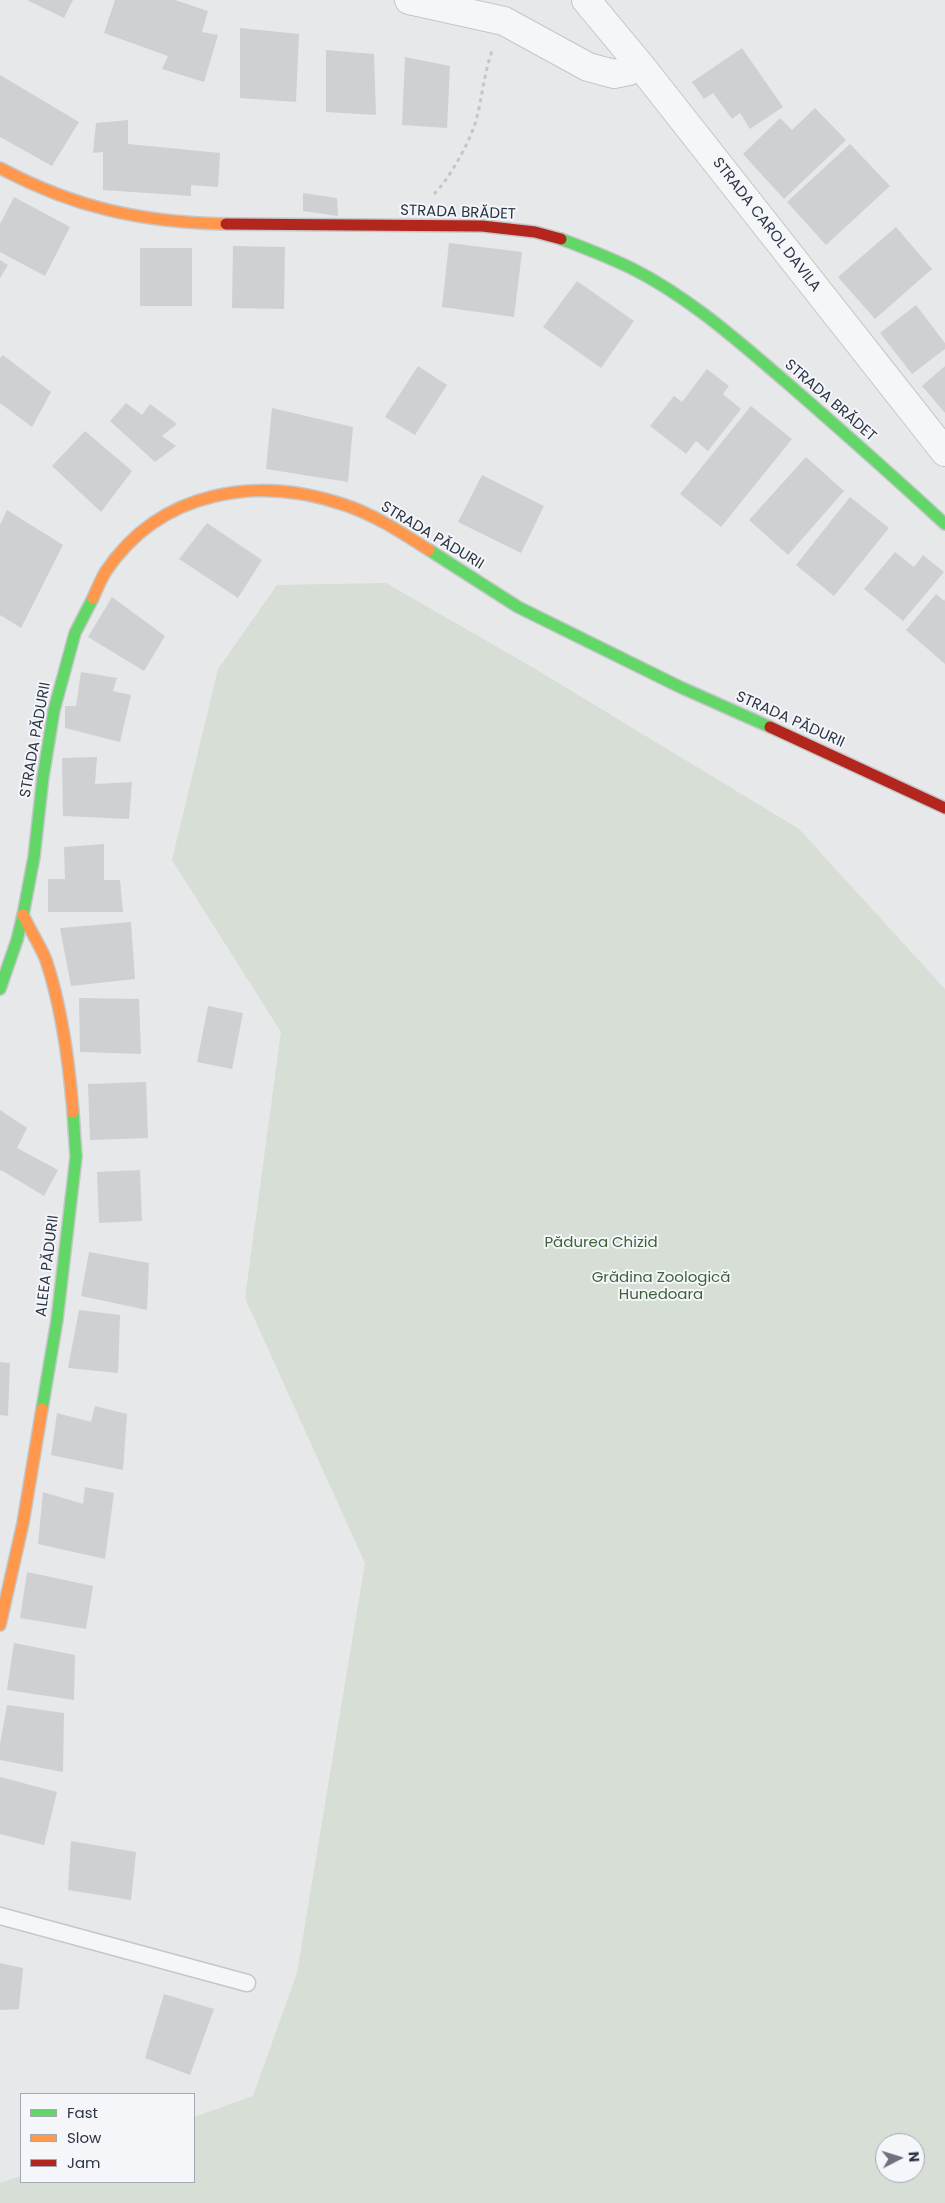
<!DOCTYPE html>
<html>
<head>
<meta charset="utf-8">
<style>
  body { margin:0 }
  #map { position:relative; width:945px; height:2203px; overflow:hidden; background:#e6e8ea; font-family:Poppins,sans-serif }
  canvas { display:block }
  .legend { position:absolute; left:20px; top:2093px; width:175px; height:90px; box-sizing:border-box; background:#f4f6f9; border:1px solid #a4a8b1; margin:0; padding:6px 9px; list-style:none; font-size:15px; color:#2b3445 }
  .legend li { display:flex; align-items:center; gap:10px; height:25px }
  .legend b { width:25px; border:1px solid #a4a8b1 }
  .north { position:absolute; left:875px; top:2133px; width:50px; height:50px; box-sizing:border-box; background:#f4f6f9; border:1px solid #a4a8b1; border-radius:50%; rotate:85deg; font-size:14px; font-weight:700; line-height:20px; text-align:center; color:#2b3445 }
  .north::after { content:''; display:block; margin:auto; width:18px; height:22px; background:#6c737f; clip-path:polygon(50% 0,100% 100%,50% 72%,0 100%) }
</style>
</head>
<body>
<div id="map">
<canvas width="945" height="2203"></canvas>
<ul class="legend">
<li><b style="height:6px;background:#63d668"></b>Fast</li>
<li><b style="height:6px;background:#ff974d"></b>Slow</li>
<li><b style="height:6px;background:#b3261e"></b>Jam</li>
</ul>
<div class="north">N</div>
</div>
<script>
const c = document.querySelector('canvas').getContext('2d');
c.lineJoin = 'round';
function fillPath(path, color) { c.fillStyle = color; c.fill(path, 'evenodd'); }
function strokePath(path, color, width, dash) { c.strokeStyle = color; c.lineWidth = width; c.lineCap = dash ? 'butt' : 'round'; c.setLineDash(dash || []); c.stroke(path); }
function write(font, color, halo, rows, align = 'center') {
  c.font = font + ' Poppins,sans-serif'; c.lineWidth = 4; c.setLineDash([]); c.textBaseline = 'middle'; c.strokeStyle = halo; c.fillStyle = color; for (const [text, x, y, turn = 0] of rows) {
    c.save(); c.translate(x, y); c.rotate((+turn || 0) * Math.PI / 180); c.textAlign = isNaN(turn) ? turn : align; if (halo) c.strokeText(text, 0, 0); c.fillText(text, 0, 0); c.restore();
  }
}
const green = new Path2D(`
  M386 583 532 667 799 829 945 989V2203H0V2183L21 2176V2182H194V2117L253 2096 297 1973 365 1563 245 1298 281 1032 172 860 218 669 277 585ZM885 2143H915V2173H885Z`);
const building = new Path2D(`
  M27 0H73L64 18Z
  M115 0H175L208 11 202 32 218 35 204 82 162 69 168 56 104 33Z
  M240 28 299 34 296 102 240 98Z
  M742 48 783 107 750 129 740 113 732 119 713 93 704 99 692 82Z
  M326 50 374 54 376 115 326 112Z
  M405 57 450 66 447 128 402 125Z
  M0 75 79 122 52 166 0 137Z
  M815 108 846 140 784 199 743 154 780 118 792 130Z
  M128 120V144L220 153 218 187 191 185V196L103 190V152L93 153 96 123Z
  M850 144 890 186 826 245 787 202Z
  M303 193 337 198 338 216 303 211Z
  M14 197 70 227 45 276 0 252V224Z
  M896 227 932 269 875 319 838 277Z
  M449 243 522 252 514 317 442 307Z
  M233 246 285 247 284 309 232 308Z
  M140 248H192V306H140Z
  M0 260 8 265 0 278Z
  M577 281 634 321 601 368 543 327Z
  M916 305 945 343V349L912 374 880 333Z
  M3 355 51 392 32 427 0 403V358Z
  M418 366 447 385 415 435 385 417Z
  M945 366V413L922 386Z
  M707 369 729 386 723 394 741 409 708 451 696 441 686 454 650 426 674 396 682 402Z
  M126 403 142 415 150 404 177 424 162 436 176 446 155 462 110 421Z
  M751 406 792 439 721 527 680 494Z
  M272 408 353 427 348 482 266 469Z
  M85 431 132 471 101 512 52 466Z
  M806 457 844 491 788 555 749 520Z
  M482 475 544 506 521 553 458 522Z
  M850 497 889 528 834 596 796 565Z
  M7 510 63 545 21 628 0 615V525Z
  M207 523 262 560 238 598 179 559Z
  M895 552 914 567 923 555 944 572 903 621 864 589Z
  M936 594 944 601 945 599V664L906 630Z
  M112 597 165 636 144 671 88 637Z
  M81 672 117 678 113 691 131 695 120 742 65 728V706H76Z
  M97 757 95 784 132 782 129 819 63 816 62 758Z
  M104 844V880H120L123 912H48V879H65L64 847Z
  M131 922 135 979 71 986 60 928Z
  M79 998 139 999 141 1054 80 1052Z
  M208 1006 243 1013 232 1069 197 1062Z
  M146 1082 148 1138 90 1140 88 1084Z
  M0 1110 27 1128 17 1148 58 1170 44 1196 1 1170 0 1172Z
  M140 1170 142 1221 99 1223 97 1172Z
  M89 1252 149 1263 147 1310 81 1296Z
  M79 1310 120 1315 118 1373 68 1368Z
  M0 1362 10 1363 8 1416 0 1415Z
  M95 1406 127 1414 123 1470 51 1455 57 1413 91 1422Z
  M85 1487 114 1493 105 1559 38 1544 43 1492 83 1504Z
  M27 1572 93 1586 86 1629 20 1618Z
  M14 1643 75 1655 74 1700 7 1690Z
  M7 1705 64 1713 63 1772 0 1760V1744Z
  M0 1777 57 1792 44 1845 0 1834Z
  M71 1841 136 1852 131 1900 68 1890Z
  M0 1963 23 1968 19 2009 0 2010Z
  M164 1994 214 2009 190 2075 145 2058Z`);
const path = new Path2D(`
  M434 194C448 181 467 146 474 127 482 103 483 76 492 51`);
const lane = new Path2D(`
  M0 1916 247 1983`);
const street = new Path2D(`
  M409 0 504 21 588 67 614 74 629 71 640 65
  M586 0 640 65 945 452`);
const fast = new Path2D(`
  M561 239C585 248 608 257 631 268 689 297 738 341 786 382 840 429 893 476 945 524
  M429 550 518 607 680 687 770 727
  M0 989 17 940 23 915 34 857 43 777 54 710 75 633 93 598
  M42 1409 57 1320 76 1157 73 1112`);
const slow = new Path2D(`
  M0 168C75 208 141 222 226 224
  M93 598C97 589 101 579 106 571 161 490 257 475 345 505 375 515 402 533 429 550
  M23 915C30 930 40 945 46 960 62 1008 69 1062 73 1112
  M0 1625 23 1523 42 1409`);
const jam = new Path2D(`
  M226 224 482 226 535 232 561 239
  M770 727 945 808`);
const streetNames = [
  ["STRADA BRĂDET",458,213,2],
  ["STRADA CAROL DAVILA",766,225,52],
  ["STRADA BRĂDET",830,401,41],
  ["STRADA PĂDURII",432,536,31],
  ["STRADA PĂDURII",790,720,24],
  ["STRADA PĂDURII",36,740,-80],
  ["ALEEA PĂDURII",48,1266,-83]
];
const parkNames = [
  ["Pădurea Chizid",601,1243],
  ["Grădina Zoologică",661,1278],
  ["Hunedoara",661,1295]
];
fillPath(green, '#d6ded6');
fillPath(building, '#ced0d3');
strokePath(lane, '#c4c6c8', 19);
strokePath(street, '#c4c6c8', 30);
strokePath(fast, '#c4c6c8', 14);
strokePath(slow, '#c4c6c8', 14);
strokePath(jam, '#c4c6c8', 14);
strokePath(path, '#c5c6ca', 3, [4, 4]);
strokePath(lane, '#f5f6f7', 16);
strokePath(street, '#f5f6f7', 28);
strokePath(fast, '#63d668', 11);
strokePath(slow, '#ff974d', 11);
strokePath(jam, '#b3261e', 11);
write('15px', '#2b3445', '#f4f6f9', streetNames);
write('15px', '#3f6138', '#f4f6f9', parkNames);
</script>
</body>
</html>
